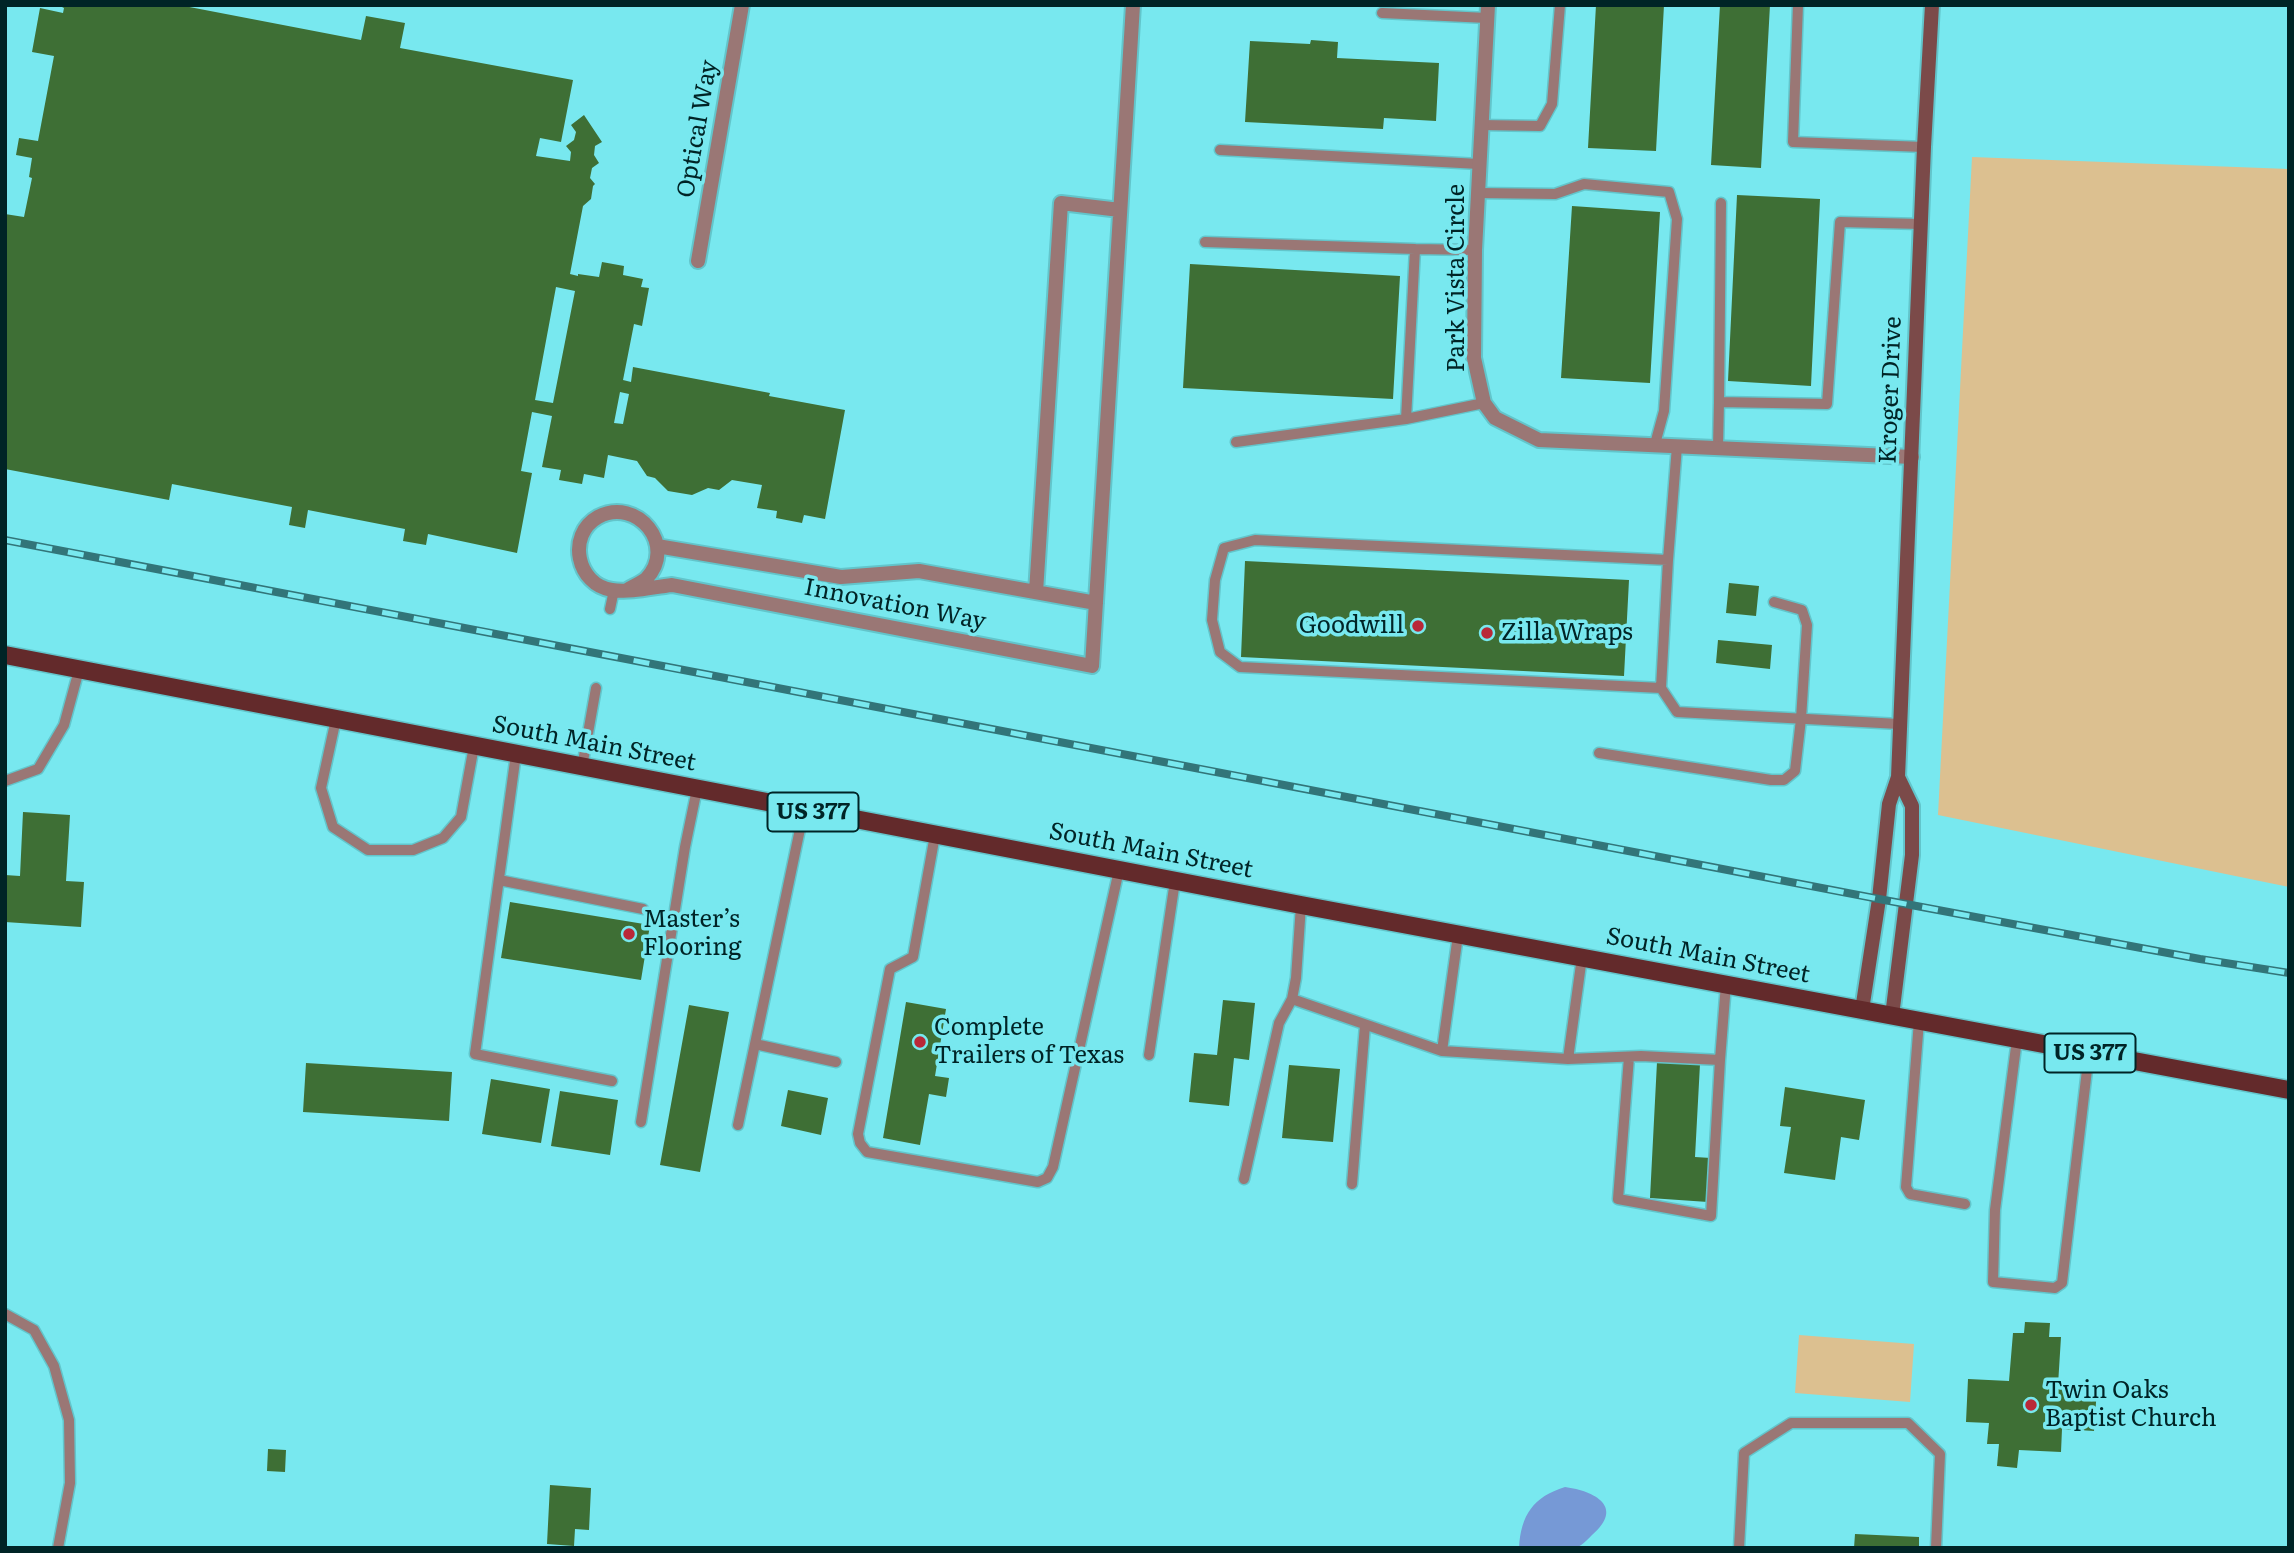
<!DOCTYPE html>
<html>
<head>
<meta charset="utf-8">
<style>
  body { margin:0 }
  #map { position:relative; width:2294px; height:1553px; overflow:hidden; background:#78e8ef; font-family:Literata,serif }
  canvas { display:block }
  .frame { position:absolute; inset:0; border:7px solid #002426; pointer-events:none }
</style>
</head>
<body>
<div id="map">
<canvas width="2294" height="1553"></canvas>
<div class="frame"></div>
</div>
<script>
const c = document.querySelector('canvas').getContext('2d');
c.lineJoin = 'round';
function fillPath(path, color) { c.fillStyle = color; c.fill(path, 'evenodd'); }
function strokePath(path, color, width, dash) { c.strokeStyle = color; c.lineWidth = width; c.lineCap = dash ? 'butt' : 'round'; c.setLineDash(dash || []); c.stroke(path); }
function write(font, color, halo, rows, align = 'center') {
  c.font = font + ' Literata,serif'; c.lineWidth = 7; c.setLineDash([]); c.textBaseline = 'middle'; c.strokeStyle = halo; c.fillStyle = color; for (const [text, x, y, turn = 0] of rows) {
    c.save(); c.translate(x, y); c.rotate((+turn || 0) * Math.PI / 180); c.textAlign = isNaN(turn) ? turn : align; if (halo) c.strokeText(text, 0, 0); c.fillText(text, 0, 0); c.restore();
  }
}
const green = new Path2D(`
  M1972 157 2289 169V887L1938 815Z
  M1799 1335 1914 1344 1910 1402 1795 1393Z`);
const water = new Path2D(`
  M1565 1487C1595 1491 1625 1507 1592 1535 1587 1540 1581 1547 1574 1548 1557 1551 1537 1548 1519 1548 1521 1515 1533 1497 1565 1487Z`);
const building = new Path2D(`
  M58 5H179L361 40 366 16 405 23 400 48 573 80 561 142 540 138 536 156 570 161 571 152 566 146 574 140 576 132 571 125 584 115 602 142 595 146 594 155 599 163 592 168 590 178 595 184 593 186 591 199 583 206 570 274 578 276V274L599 277 602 262 624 266 623 275 643 279 641 287 649 288 642 326 634 324 623 380 631 382 633 367 770 393 769 396 845 410 825 519 804 515 802 523 776 518 777 511 757 508 762 485 732 480 719 490 708 488 692 495 668 491 655 478 647 476 637 461 608 455 604 478 584 474 582 484 559 480 561 470 542 467 552 416 532 412 521 471 532 473 517 553 428 534 426 545 403 541 405 529 308 510 305 528 289 525 292 507 172 484 169 500 5 469V214L24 217 32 178 29 177 32 158 16 155 19 138 38 141 54 56 32 52 40 8 63 13 64 8ZM556 287 575 291 553 403 535 400ZM620 392 629 394 623 424 614 423Z
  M1596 5H1664L1656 151 1588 148Z
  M1720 5H1770L1761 168 1711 165Z
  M1311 40 1338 42 1337 58 1439 63 1436 121 1384 118 1383 129 1245 122 1250 41 1310 44Z
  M1737 195 1820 199 1811 386 1728 381Z
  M1572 206 1660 212 1650 383 1561 378Z
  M1190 264 1400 276 1393 399 1183 388Z
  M1245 561 1629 580 1624 676 1241 657Z
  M1729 583 1759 586 1756 616 1726 613Z
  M1718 640 1772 645 1770 669 1716 663Z
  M23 812 70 815 66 881 84 882 81 927 5 922V875L20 876Z
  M510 902 650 925 641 980 501 958Z
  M1223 1000 1255 1003 1249 1060 1234 1058 1229 1106 1189 1102 1194 1053 1217 1055Z
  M906 1002 946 1009 935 1076 949 1078 946 1097 929 1094 920 1145 883 1138Z
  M689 1005 729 1012 700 1172 660 1165Z
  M1657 1062 1700 1064 1695 1157 1711 1158 1708 1202 1650 1198Z
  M306 1063 452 1072 449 1121 303 1112Z
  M1289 1065 1340 1069 1333 1142 1282 1138Z
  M491 1079 550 1089 541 1143 482 1134Z
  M1785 1087 1865 1100 1859 1140 1841 1137 1835 1180 1784 1173 1791 1127 1780 1126Z
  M788 1090 828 1098 821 1135 781 1126Z
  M560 1091 618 1100 610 1155 551 1146Z
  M2025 1322 2050 1323 2049 1337H2061L2058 1385 2097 1388 2094 1431 2062 1429 2061 1452 2019 1450 2017 1468 1997 1466 1999 1444H1987L1989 1423 1966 1422 1968 1379 2009 1381 2013 1333H2024Z
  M268 1449 286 1450 285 1472 267 1471Z
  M550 1485 591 1488 589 1530 575 1529 574 1546 547 1544Z
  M1855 1534 1919 1537V1548H1854Z`);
const lane = new Path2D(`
  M1798 5 1793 142 1924 147
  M1382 13 1487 18
  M1481 125 1540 126 1552 104 1560 5
  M1220 150 1479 164
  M1478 193 1555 194 1584 184 1669 192 1677 219 1664 411 1655 444
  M1205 242 1415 249 1406 419
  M1415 249 1475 250
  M1719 402 1721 203
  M1236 442 1406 419 1484 403
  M1677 446 1668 560 1255 540 1224 548 1215 580 1212 620 1220 652 1240 667 1661 688 1677 712 1899 724
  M1718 447 1719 402 1827 404 1840 222 1921 224
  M610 609 614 590
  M1661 688 1668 560
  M336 719 321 788 333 827 368 850H413L443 838 461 817 474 746
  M1599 753 1771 780H1784L1795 771 1801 719 1807 625 1802 610 1774 602
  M516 754 475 1054 612 1081
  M582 767 596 688
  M5 781 38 769 64 725 79 670
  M935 835 913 957 890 969 858 1134 860 1143 867 1152 1038 1182 1047 1178 1053 1167 1119 870
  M499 880 643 909
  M1301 905 1296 978 1292 999 1442 1051 1458 935
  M1919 1021 1906 1187 1910 1194 1965 1204
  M2017 1039 1995 1210 1993 1282 2055 1288 2062 1283 2089 1053
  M755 1044 836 1062
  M1442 1051 1568 1059 1582 957
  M1149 1055 1175 881
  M1568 1059 1641 1056 1720 1060 1711 1216 1618 1199 1629 1057
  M1720 1060 1726 984
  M641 1122 685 847 697 789
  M738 1125 804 810
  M1244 1179 1279 1023 1292 999
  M1352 1184 1365 1025
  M5 1314 34 1330 54 1366 69 1420 70 1483 58 1548
  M1739 1548 1744 1453 1791 1423H1908L1940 1454 1936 1548`);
const street = new Path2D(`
  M1488 5 1475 250 1474 358 1484 403 1495 418 1539 440 1912 457
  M698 261 742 5
  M657 546 841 577 919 571 1096 603
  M627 590C634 586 641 583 646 579 678 546 637 496 598 517 566 535 577 585 612 590 631 593 653 587 672 585L1092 666 1133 5
  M1036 592 1061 203 1120 210`);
const secondary = new Path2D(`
  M1862 1010 1879 899 1889 804 1898 777 1924 147 1932 5
  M1892 1016 1912 855V806L1898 777`);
const primary = new Path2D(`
  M5 655 1301 905 2289 1090`);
const rail = new Path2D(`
  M5 540 1879 899 2200 959 2289 973`);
const markers = [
  [1418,626,7,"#b92838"],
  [1487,633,7,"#b92838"],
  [629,934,7,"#b92838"],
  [920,1042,7,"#b92838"],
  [2031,1405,7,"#b92838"]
];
const shields = [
  [813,812,91],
  [2090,1053,91]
];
const shieldNames = [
  ["US 377",813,812],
  ["US 377",2090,1053]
];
const streetNames = [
  ["Optical Way",698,129,-80],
  ["Park Vista Circle",1457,278,-90],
  ["Kroger Drive",1891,390,-88],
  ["Innovation Way",895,605,11],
  ["South Main Street",594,744,11],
  ["South Main Street",1151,851,11],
  ["South Main Street",1708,956,11]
];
const poiNames = [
  ["Goodwill",1404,626,"right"],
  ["Zilla Wraps",1501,633],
  ["Master’s",643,920],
  ["Flooring",643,948],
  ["Complete",934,1028],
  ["Trailers of Texas",934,1056],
  ["Twin Oaks",2045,1391],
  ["Baptist Church",2045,1419]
];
fillPath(green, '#dcc090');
fillPath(water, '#7699d6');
fillPath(building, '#3e6f35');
strokePath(lane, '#62c5cb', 13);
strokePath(street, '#62c5cb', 18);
strokePath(secondary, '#62c5cb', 18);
strokePath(primary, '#62c5cb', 21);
strokePath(lane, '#9a7775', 10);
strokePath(street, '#9a7775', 14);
strokePath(secondary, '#7b4a49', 14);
strokePath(primary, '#632a2b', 18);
strokePath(rail, '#327579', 8);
strokePath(rail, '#78e8ef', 5, [16]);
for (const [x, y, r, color] of markers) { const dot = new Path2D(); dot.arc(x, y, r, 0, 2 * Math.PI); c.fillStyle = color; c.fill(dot); strokePath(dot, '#78e8ef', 2.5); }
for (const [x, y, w] of shields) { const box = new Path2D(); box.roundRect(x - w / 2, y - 19.5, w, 39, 5); c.fillStyle = '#78e8ef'; c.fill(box); strokePath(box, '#002426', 2); }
write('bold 23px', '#002426', null, shieldNames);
write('24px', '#002426', '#78e8ef', streetNames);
write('24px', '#002426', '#78e8ef', poiNames, 'left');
</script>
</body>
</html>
